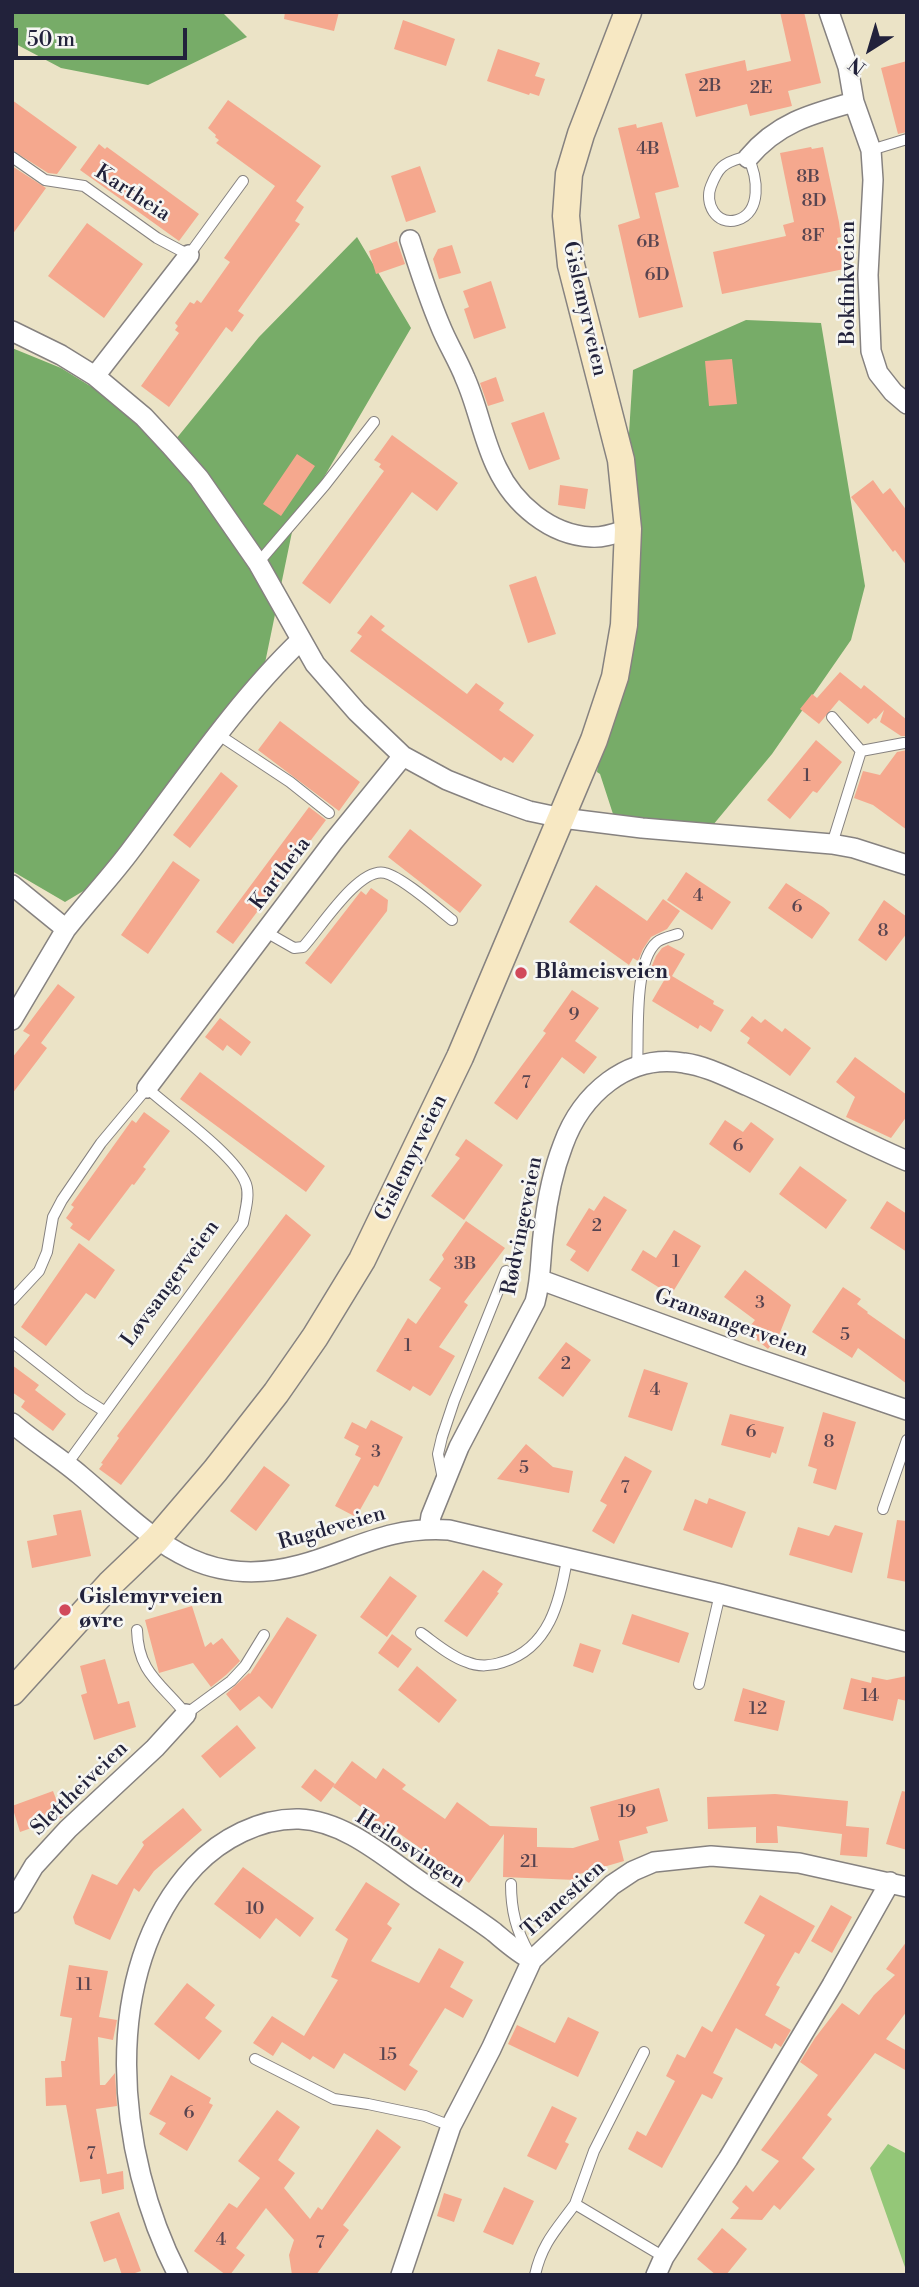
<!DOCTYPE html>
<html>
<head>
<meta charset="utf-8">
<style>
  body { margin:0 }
  #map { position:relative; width:919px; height:2287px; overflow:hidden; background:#ebe3c6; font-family:"Libre Bodoni",serif }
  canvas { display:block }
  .frame { position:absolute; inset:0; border:14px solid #22223b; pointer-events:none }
  .north { position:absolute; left:835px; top:14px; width:70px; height:70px; -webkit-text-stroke:5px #f6f6f2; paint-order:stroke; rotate:217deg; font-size:19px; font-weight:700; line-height:28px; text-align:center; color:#22223b }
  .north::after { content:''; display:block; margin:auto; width:24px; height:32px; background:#22223b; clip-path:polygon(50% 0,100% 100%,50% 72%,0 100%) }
  .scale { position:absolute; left:14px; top:28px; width:173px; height:32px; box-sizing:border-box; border:4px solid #22223b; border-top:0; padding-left:9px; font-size:21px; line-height:24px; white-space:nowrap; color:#22223b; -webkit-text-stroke:5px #f6f6f2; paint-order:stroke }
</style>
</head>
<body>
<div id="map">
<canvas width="919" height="2287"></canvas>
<div class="frame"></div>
<div class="north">N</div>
<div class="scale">50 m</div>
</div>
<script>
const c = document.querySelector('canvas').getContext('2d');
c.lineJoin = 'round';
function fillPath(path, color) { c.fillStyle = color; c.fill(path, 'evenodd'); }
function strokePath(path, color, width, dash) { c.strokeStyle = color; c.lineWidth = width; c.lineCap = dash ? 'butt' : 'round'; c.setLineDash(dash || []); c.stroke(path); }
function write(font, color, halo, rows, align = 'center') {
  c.font = font + ' "Libre Bodoni",serif'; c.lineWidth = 5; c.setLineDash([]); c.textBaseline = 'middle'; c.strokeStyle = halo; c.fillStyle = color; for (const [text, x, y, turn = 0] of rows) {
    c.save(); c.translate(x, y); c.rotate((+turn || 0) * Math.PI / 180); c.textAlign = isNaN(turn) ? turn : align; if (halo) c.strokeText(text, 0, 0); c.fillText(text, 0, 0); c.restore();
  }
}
const green = new Path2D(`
  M888 2144 907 2154V2273L870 2168Z`);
const forest = new Path2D(`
  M12 12H222L247 37 148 85 61 68 12 42Z
  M357 237 411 328 292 532 265 663 110 875 65 902 12 871V348L61 368 176 439 259 337Z
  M746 320 821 323 865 586 851 640 772 754 708 831 613 814 600 774 597 772 616 640 633 370Z`);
const building = new Path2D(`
  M285 12H339L334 31 284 19Z
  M780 12H804L821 83 788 91 792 106 750 116 747 104 696 117 685 74 745 60 747 71 791 61Z
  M403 20 455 39 446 66 394 49Z
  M498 49 540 63 535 76 545 79 539 96 530 93 529 95 487 81Z
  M907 61V132L898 134 881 68Z
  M12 100 77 147 57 174 48 173 12 150Z
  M228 100 321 166 296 201 304 207 295 221 300 224 238 311 244 315 232 332 226 327 169 407 141 386 179 333 175 330 178 326 175 323 190 302 194 304 197 300 201 303 230 262 224 258 275 186 216 143 219 140 215 137 216 135 208 128Z
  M662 122 679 187 655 193 683 307 639 318 618 225 640 218 618 128 636 124 637 128Z
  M99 144 105 149 107 147 199 214 179 241 80 170Z
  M811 147 812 149 823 147 839 222 841 237 837 238 844 269 722 294 713 252 786 236 783 225 794 222 780 153Z
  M12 166 46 188 12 235Z
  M420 166 436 212 406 222 391 176Z
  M87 223 143 264 104 318 48 276Z
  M397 241 405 264 376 274 369 251Z
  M452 245 461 273 439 279 433 259 438 249Z
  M491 281 506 328 474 339 464 309 469 307 463 291Z
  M732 359 737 404 709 406 705 361Z
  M496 377 504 401 488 406 480 383Z
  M544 412 560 459 529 470 511 423Z
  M392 435 458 483 437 511 412 492 330 604 302 583 384 471 379 467 381 464 374 460Z
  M297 454 315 466 281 516 263 504Z
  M873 480 883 494 890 488 907 511V566L895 550 893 552 851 497Z
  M560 485 588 489 585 509 558 505Z
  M536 576 556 634 528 643 509 585Z
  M371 615 385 626 381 630 467 694 476 683 504 703 499 710 534 735 513 763 504 757 501 761 350 651 362 636 357 633Z
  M840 672 861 689 864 685 907 720V736H901L880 722 884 710 876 719 874 718 868 724 839 700 819 724 800 709 812 694 817 698Z
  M280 721 360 782 339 811 258 750Z
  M816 740 842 762 817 793 813 791 790 819 767 800Z
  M907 750V830L873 805 854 798 863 771 880 775 897 752Z
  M221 772 238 786 190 848 173 835Z
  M309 807 326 820 233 944 216 932Z
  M410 829 482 885 460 913 388 857Z
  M173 861 200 880 148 954 121 935Z
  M686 872 731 902 712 930 667 900Z
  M786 883 823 907 830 913 812 939 768 908Z
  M596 885 647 921 663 899 680 911 667 929 651 937 643 949 638 961 633 958 629 965 569 922Z
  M371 888 388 900 387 911 331 984 305 963 361 891 366 895Z
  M884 900 907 917V933L886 961 858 940Z
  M668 945 685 954 672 976 714 1001 713 1004 724 1010 711 1032 700 1025 698 1029 652 1001 666 977 651 968 656 956 662 948Z
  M58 984 75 997 41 1043 47 1048 12 1094V1058L30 1035 23 1031Z
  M572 990 599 1008 575 1041 597 1057 584 1074 562 1057 517 1120 494 1103 546 1033 543 1031Z
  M752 1016 761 1023 765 1019 782 1032 785 1028 811 1048 790 1076 747 1043 750 1038 740 1031Z
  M220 1018 251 1042 241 1056 227 1045 223 1051 205 1037Z
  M855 1057 907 1095V1116L891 1138 846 1117 855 1097 836 1082Z
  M200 1072 325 1166 306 1192 180 1099Z
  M144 1112 170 1131 143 1167 146 1169 134 1185 132 1184 89 1241 70 1228 73 1224 66 1218 74 1207 71 1205 132 1120 136 1123Z
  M725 1120 743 1132 751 1122 774 1139 750 1173 709 1144Z
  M466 1139 503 1165 464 1220 431 1196 460 1158 455 1155Z
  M800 1166 847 1200 826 1229 779 1194Z
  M604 1196 627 1210 588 1272 570 1260 576 1251 566 1245 589 1208 594 1211Z
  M887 1201 907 1214V1252L870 1228Z
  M286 1214 311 1235 121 1485 99 1469 103 1464 101 1463 119 1438 117 1436Z
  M466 1221 505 1248 464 1302 468 1305 439 1347 455 1356 432 1394 430 1396 413 1386 410 1391 376 1371 408 1318 416 1324 441 1288 429 1280 444 1259 442 1255Z
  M674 1230 701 1246 671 1295 631 1270 643 1250 656 1258Z
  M79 1243 115 1270 95 1299 86 1293 46 1346 21 1327Z
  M745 1270 791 1305 779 1335 768 1349 746 1331 755 1320 724 1297Z
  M843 1287 861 1299 857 1304 868 1312 867 1313 907 1341V1384L858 1348 852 1358 812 1332Z
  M566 1342 591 1360 563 1397 538 1378Z
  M12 1365 39 1385 35 1390 66 1414 53 1431 21 1407 25 1401 12 1392Z
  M644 1369 688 1383 672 1431 628 1417Z
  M823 1412 856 1422 836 1490 813 1483 817 1469 808 1466Z
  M730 1414 784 1427 776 1454 772 1452 770 1458 721 1445Z
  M371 1420 403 1437 378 1487 374 1485 356 1517 335 1506 361 1458 355 1455 359 1446 344 1438 352 1422 366 1429Z
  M526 1444 553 1467 573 1471 569 1493 497 1479Z
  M625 1456 652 1471 614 1544 592 1531 607 1505 600 1501Z
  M264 1466 290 1485 256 1531 230 1511Z
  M709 1498 746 1512 732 1548 683 1530 695 1499 707 1504Z
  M81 1510 91 1556 32 1568 27 1541 57 1535 53 1515Z
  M897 1520 907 1521V1582L887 1578Z
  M835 1525 863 1533 852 1573 789 1555 798 1527 829 1536Z
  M483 1570 503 1584 497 1592 499 1593 467 1637 444 1621Z
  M390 1576 417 1596 387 1637 360 1617Z
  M192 1606 205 1647 211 1642 213 1645 222 1638 240 1661 226 1675 216 1683 215 1681 216 1683 211 1687 193 1663 159 1673 145 1620Z
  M632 1614 689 1633 679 1663 622 1644Z
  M287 1617 317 1635 272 1709 259 1696 240 1711 226 1694 249 1673 250 1674Z
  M392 1634 412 1649 398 1668 378 1653Z
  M580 1643 601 1650 593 1673 573 1666Z
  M105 1659 118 1704 129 1701 136 1727 94 1740 81 1695 87 1693 80 1666Z
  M417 1666 457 1700 439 1723 398 1690Z
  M907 1676V1701L898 1699 893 1721 843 1709 851 1678 871 1683 872 1677 887 1680Z
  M743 1688 785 1701 778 1731 734 1721Z
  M237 1725 256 1748 220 1778 201 1756Z
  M352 1761 376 1779 383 1768 406 1785 402 1789 445 1819 457 1802 490 1826 537 1828V1847L573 1848 599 1840 590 1807 659 1788 668 1821 646 1827 648 1833 619 1841 624 1861 576 1875V1880L503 1877 504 1834 469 1883 386 1824 379 1835 359 1820 365 1810 333 1787Z
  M315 1769 335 1784 321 1802 301 1787Z
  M53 1791 63 1817 20 1832 12 1806Z
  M902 1791 907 1792V1850L886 1844Z
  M775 1794 848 1801 846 1826 869 1828 867 1857 840 1855 842 1834 777 1826 778 1843H756V1827L708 1829 707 1797Z
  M183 1808 202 1830 154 1871 139 1892 134 1888 110 1940 75 1924 73 1917 92 1874 117 1885 144 1845 142 1842Z
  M243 1867 314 1918 300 1937 276 1918 260 1939 214 1904Z
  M366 1882 400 1904 387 1924 392 1928 371 1961 419 1983 439 1948 464 1962 450 1987 473 2000 463 2018 445 2008 409 2065 418 2071 405 2091 344 2053 334 2069 313 2056 310 2060 282 2042 273 2056 253 2043 272 2016 304 2036 338 1980 331 1977 348 1939 335 1930Z
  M760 1895 815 1926 799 1954 795 1952 776 1985 780 1987 765 2015 791 2030 781 2047 775 2043 772 2049 736 2028 713 2073 723 2078 712 2099 702 2094 662 2168 628 2149 637 2131 646 2136 675 2081 666 2076 677 2054 685 2058 702 2026 712 2032 765 1935 744 1923Z
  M831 1905 852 1917 832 1953 811 1941Z
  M907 1941V2011L886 2039 907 2051V2071L875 2053 827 2115 832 2119 802 2158 815 2169 780 2210 774 2205 762 2220 730 2219 739 2208 732 2202 746 2185 753 2192 779 2161 761 2150 818 2075 800 2062 815 2038 842 2003 859 2015 874 1995 895 1975 886 1969Z
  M69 1965 108 1971 99 2017 117 2020 113 2040 98 2037 100 2085H105L115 2073 117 2106 96 2109 107 2174 123 2171 124 2189 102 2194 100 2179 80 2182 66 2105 46 2106 45 2078 62 2077 61 2061H65L72 2018 60 2016Z
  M187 1983 215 2005 205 2018 222 2031 199 2060 154 2024Z
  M568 2017 599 2032 578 2077 508 2044 517 2025 555 2043Z
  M171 2075 211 2098 209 2103 213 2105 187 2151 159 2134 166 2123 149 2114Z
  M552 2106 577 2118 565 2142 569 2144 556 2170 527 2156Z
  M277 2110 300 2127 278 2160 295 2173 284 2188 310 2219 318 2207 322 2210 377 2129 401 2147 343 2225 349 2230 316 2275H292L289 2255 294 2240 266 2208 236 2248 245 2255 230 2275H226L194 2251 229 2203 237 2208 260 2178 238 2161Z
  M504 2187 534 2201 513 2245 483 2232Z
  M444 2193 462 2199 454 2222 437 2216Z
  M119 2212 141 2271 129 2275H122L116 2258 104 2262 90 2222Z
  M722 2228 747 2249 726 2275H716L697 2259Z`);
const lane = new Path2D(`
  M871 150 907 139
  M12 157 45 180 84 186 157 238 189 255 243 181
  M741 158H748C758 176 762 213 737 220 716 226 704 203 711 186 718 168 723 163 741 158Z
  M258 563 325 485 374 422
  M832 717 861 751
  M219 735 290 782 329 813
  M832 844 861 751 904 743
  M266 932 294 948 303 947C320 929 359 866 385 873 402 877 437 908 452 920
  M637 1067C639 1036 633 962 657 942 662 938 672 936 678 934
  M12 1300 39 1271 47 1252 53 1217 62 1200 101 1143 147 1088C171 1110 236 1155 246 1184 250 1196 245 1211 243 1223L67 1464
  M12 1342 82 1397 104 1411
  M443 1479 438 1454 442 1437 454 1401 506 1271
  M883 1509 907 1440
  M137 1630C138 1673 161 1683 186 1714L231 1681 245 1666 264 1635
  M421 1633C435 1643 451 1657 467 1662 478 1667 492 1666 503 1662 549 1648 560 1602 567 1559
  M699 1684 720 1594
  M511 1884C511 1910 516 1930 529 1953
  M644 2052 594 2151 575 2204 664 2257
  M255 2059 334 2099 368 2104 425 2116 451 2126
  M535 2275C542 2243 557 2229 575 2204`);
const street = new Path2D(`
  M829 12 848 67 854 102 871 150 873 180 868 275 871 351 878 373 893 392 907 404
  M748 158C777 123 811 114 854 102
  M410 240C419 268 428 297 440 325 447 343 458 360 465 378 478 407 483 440 497 468 514 504 550 535 591 537 604 538 616 533 628 529
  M12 331 61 355 95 376 144 417 170 445 199 478 258 563 315 664 357 712 403 756 447 780 487 796 529 811 562 818 642 828 832 844 854 848 907 865
  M95 376 189 255
  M12 885 66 929 12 1020
  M66 929C87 902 111 877 131 850 184 780 238 700 301 640
  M147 1088 333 842 403 756
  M541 1280 746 1355 907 1410
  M12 1423C34 1442 59 1457 80 1475 151 1535 198 1592 300 1565 355 1550 387 1526 449 1530L720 1594 907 1642
  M429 1529 431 1516 459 1447 535 1302C542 1276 540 1254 544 1228 547 1201 553 1171 563 1145 581 1095 627 1053 684 1063 706 1066 727 1077 748 1086 802 1110 853 1138 907 1161
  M12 1903 34 1866 68 1829 155 1748 186 1714
  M178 2275C116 2155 97 1971 195 1866 221 1839 260 1818 299 1819 346 1821 387 1859 424 1884 447 1900 471 1915 494 1932 506 1942 518 1953 532 1960
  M401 2275 451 2126 491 2049 532 1960 612 1885 633 1871 654 1862 711 1856 799 1863 907 1887
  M656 2275 664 2257 728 2159 832 1985 890 1882`);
const secondary = new Path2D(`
  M12 1692 110 1584 156 1540 215 1471 276 1393 315 1337 362 1260 460 1057 594 740 615 677 624 625 628 529 621 460 571 265 566 216 569 174 581 134 628 12`);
const markers = [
  [521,973,7,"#d1495b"],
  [65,1610,7,"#d1495b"]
];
const numberNames = [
  ["2B",710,87],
  ["2E",761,89],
  ["4B",648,150],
  ["8B",808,178],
  ["8D",814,202],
  ["8F",813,237],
  ["6B",648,243],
  ["6D",657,276],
  ["1",807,777],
  ["4",698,897],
  ["6",797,908],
  ["8",883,932],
  ["9",574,1016],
  ["7",526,1084],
  ["6",738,1147],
  ["2",597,1227],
  ["1",676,1263],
  ["3B",465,1265],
  ["3",760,1304],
  ["5",845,1336],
  ["1",408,1347],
  ["2",566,1365],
  ["4",655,1391],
  ["6",751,1433],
  ["8",829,1443],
  ["3",376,1453],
  ["5",524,1469],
  ["7",625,1489],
  ["14",870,1697],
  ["12",758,1710],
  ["19",627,1813],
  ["21",529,1863],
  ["10",255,1910],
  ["11",84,1986],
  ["15",388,2056],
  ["6",189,2114],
  ["7",91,2155],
  ["4",221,2241],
  ["7",320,2244]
];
const streetNames = [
  ["Kartheia",132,194,33],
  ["Bokfinkveien",849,283,-90],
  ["Gislemyrveien",584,309,77],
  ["Kartheia",281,874,-53],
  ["Gislemyrveien",412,1158,-64],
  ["Rødvingeveien",523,1226,-79],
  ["Løvsangerveien",171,1284,-54],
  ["Gransangerveien",731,1324,20],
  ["Rugdeveien",332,1529,-16],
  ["Slettheiveien",80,1789,-44],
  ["Heilosvingen",410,1850,33],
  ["Tranestien",564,1900,-42]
];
const poiNames = [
  ["Blåmeisveien",535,973],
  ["Gislemyrveien",79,1598],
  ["øvre",79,1622]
];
fillPath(green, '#94c778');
fillPath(forest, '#77ac68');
fillPath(building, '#f5a88e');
strokePath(lane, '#868280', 12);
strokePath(street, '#868280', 22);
strokePath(secondary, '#868280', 29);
strokePath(lane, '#fff', 10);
strokePath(street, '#fff', 19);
strokePath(secondary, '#f7e8c3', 26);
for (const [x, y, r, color] of markers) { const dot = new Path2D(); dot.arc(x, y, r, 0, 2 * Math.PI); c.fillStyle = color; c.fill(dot); strokePath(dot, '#f6f6f2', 2.5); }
write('18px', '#574450', null, numberNames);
write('21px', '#22223b', '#f6f6f2', streetNames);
write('bold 21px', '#22223b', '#f6f6f2', poiNames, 'left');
</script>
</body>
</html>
